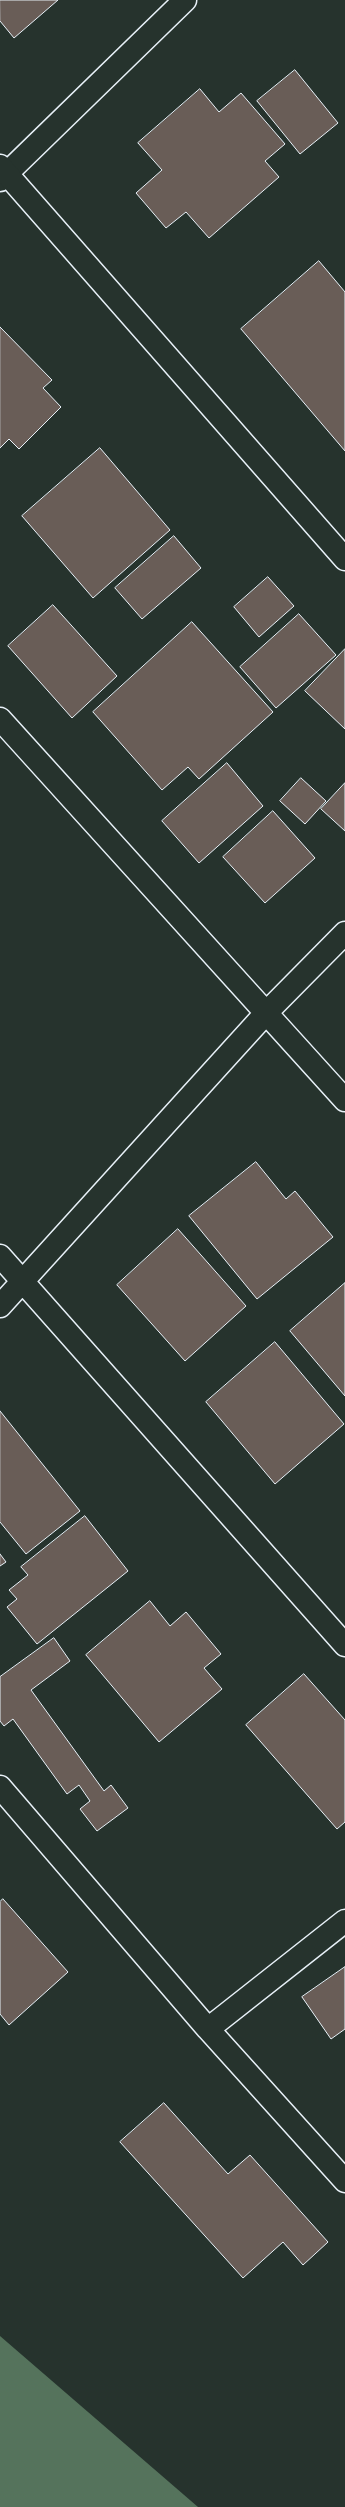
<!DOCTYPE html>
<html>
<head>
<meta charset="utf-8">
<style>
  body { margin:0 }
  canvas { display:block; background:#26332d }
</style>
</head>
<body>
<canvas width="345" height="2507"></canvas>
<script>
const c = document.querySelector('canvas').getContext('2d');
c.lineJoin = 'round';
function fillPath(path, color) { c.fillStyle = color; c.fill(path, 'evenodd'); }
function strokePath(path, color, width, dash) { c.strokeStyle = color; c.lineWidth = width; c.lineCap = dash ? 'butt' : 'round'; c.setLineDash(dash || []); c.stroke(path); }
const green = new Path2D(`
  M0 2336 198 2507H0Z`);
const building = new Path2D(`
  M0 0H58L14 38 0 21Z
  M295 70 338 123 300 154 257 101Z
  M200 89 219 112 241 93 285 144 265 161 279 177 209 238 186 212 166 228 136 193 162 170 138 143Z
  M319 261 345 292V451L241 329Z
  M0 327 52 380 43 388 61 407 19 449 9 439 0 448Z
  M100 448 170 530 93 598 22 516Z
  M174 536 201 568 142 619 115 588Z
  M268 577 294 606 259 637 234 607Z
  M53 605 117 676 72 718 8 646Z
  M299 614 336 655 276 708 240 667Z
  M192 622 273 712 199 779 188 767 162 790 93 712Z
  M345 649V729L305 691Z
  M227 763 263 806 199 863 162 821Z
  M301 778 326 801 305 824 280 801Z
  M345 783V831L321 809Z
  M273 811 315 858 265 903 223 857Z
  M256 1162 286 1199 295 1191 333 1237 257 1299 189 1216Z
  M178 1229 246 1306 185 1361 117 1285Z
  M345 1283V1396L290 1331Z
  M275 1342 344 1424 275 1484 206 1402Z
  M0 1411 80 1511 26 1554 0 1522Z
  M85 1516 128 1571 37 1644 7 1607 17 1599 9 1590 28 1575 21 1567Z
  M0 1554 6 1562 0 1566Z
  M150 1601 170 1626 186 1612 221 1654 204 1668 222 1689 159 1742 86 1655Z
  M54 1638 70 1661 31 1690 104 1791 111 1785 128 1808 97 1831 80 1809 90 1801 79 1785 67 1794 13 1719 4 1726 0 1721V1677Z
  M304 1674 345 1720V1822L337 1829 246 1725Z
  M3 1899 68 1972 9 2025 0 2014V1902Z
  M345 1967V2029L331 2039 302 1997Z
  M164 2103 228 2174 250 2155 328 2242 303 2265 283 2242 243 2278 120 2142Z`);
const minor = new Path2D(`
  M0 180 185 0
  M0 719 345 1100
  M0 1256 345 1645
  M0 1306 267 1012 345 933
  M0 1787 208 2029 345 2181
  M208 2029 345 1921`);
const tertiary = new Path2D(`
  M0 166 345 559`);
fillPath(green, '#55735c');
fillPath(building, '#695d57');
strokePath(building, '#e8f1f8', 1);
strokePath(minor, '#e8f1f8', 25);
strokePath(tertiary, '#e8f1f8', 25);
strokePath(minor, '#26332d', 22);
strokePath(tertiary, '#26332d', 22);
</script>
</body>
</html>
